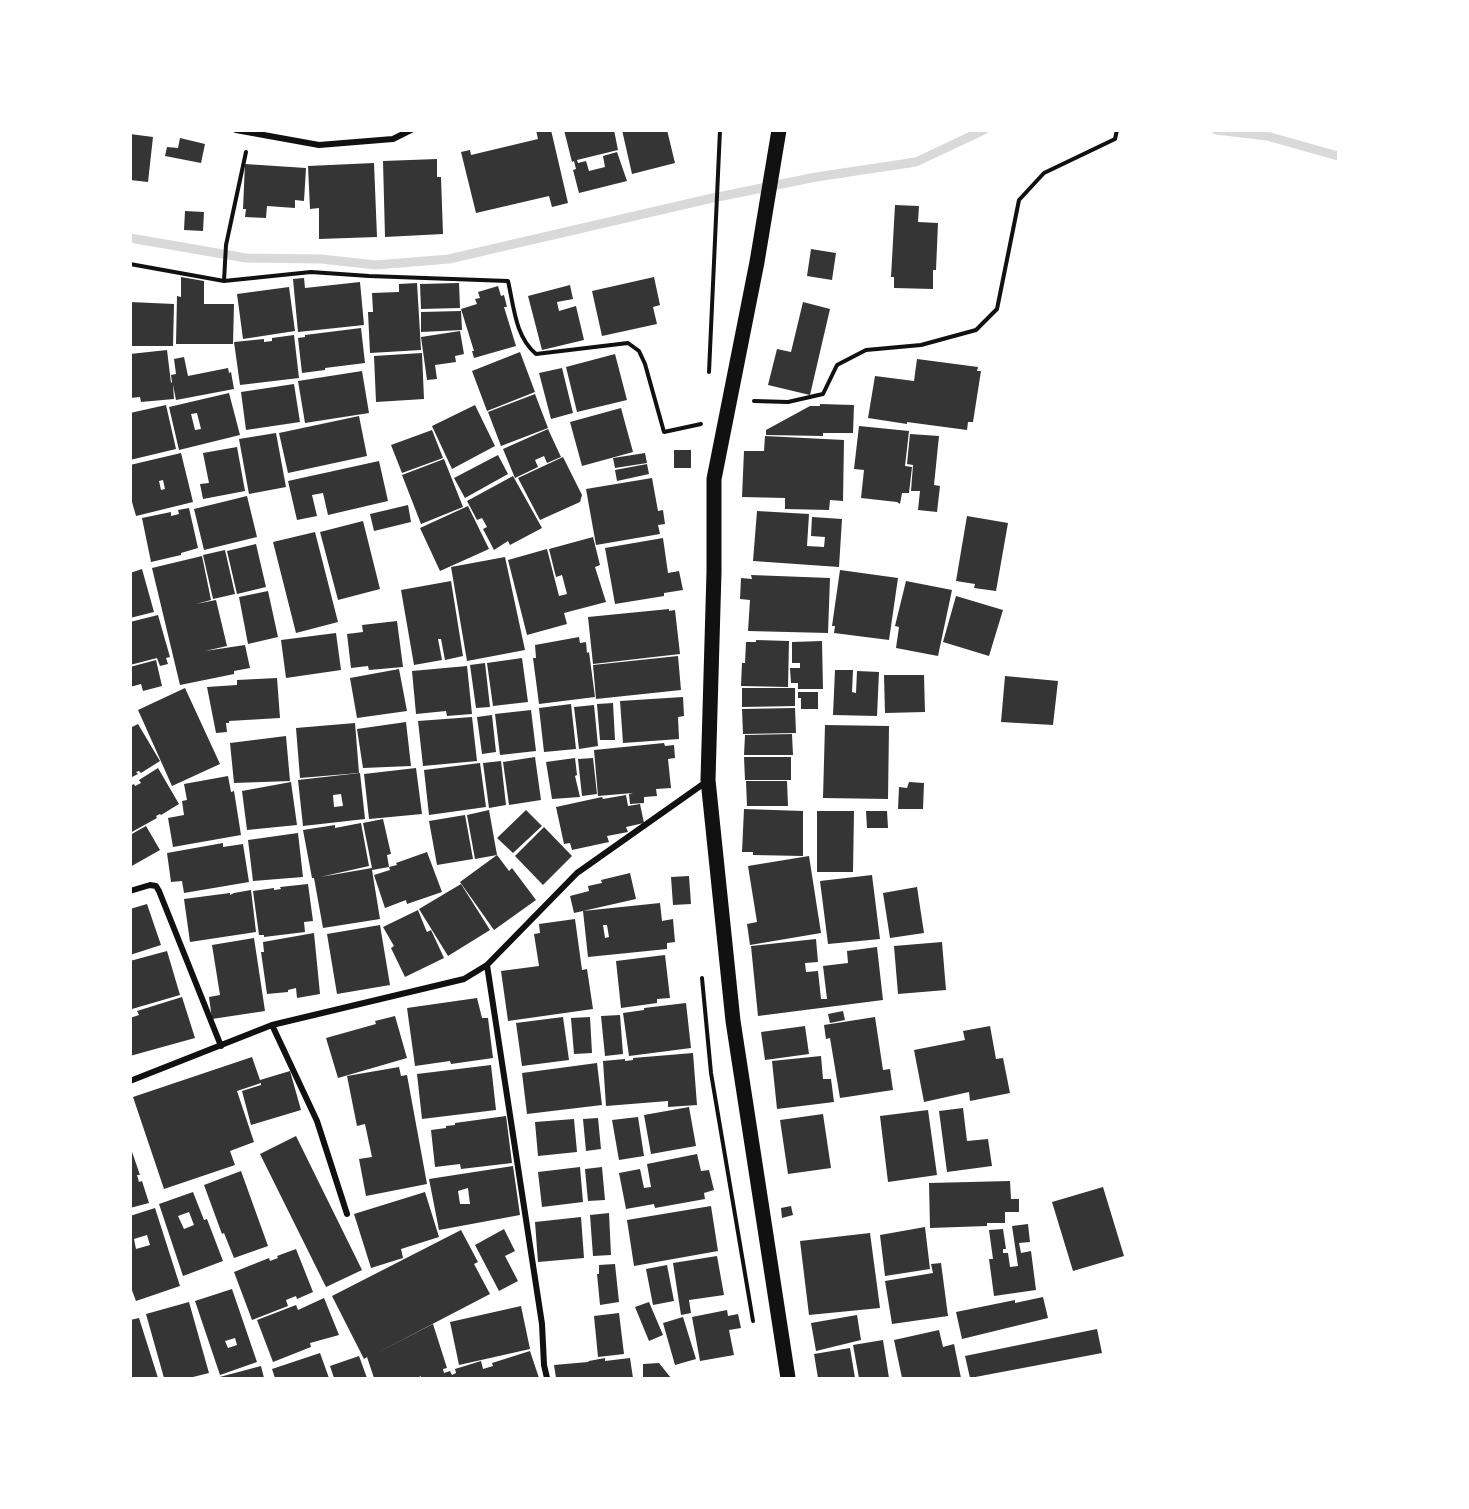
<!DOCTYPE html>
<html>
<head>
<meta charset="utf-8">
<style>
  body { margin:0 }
  #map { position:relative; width:1469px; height:1509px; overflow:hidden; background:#fff; font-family:"DM Sans",sans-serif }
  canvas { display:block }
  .frame { position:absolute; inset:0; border:132px solid #fff; pointer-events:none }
</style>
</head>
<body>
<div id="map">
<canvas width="1469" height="1509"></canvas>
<div class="frame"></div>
</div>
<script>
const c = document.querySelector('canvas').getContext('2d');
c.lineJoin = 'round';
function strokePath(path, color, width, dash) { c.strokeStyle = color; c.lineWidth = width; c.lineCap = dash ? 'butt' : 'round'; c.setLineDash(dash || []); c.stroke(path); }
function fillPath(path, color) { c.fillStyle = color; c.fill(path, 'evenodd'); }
const stream = new Path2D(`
  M1216 130 1267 136 1338 156
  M130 238 246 258 321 259 376 265 449 259 708 199 816 177 916 162 984 130`);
const building = new Path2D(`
  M536 130H551L568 203 552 207 549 196 476 213 461 152 470 150 471 155 538 139Z
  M564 130H614L618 150 577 160 578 163 586 161 589 171 605 167 603 156 617 152 627 181 579 193 573 170 576 169 574 161 572 162Z
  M622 130H667L675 163 632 174Z
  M130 134 153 137 148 182 130 180Z
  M180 138 205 144 201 163 165 156 167 147 178 148Z
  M437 159V177H441L443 234 385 237 383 161Z
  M374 163 377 237 319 239V208L310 209 308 166Z
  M245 164 306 168 304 201 295 200V208L267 206 266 218 245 217 246 209H243Z
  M895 205 919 206 918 222 938 223 936 270H933V289L894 288V277H891Z
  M185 211 204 212 203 231 184 230Z
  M811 249 836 253 832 280 807 276Z
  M181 277 204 281V304H234L233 344H176L177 296 181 297Z
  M654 277 660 305 653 307 657 324 602 336 592 291Z
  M304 278 305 288 360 282 364 325 298 332 293 279Z
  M417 283 421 350 370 353 368 312H373L372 293 399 292V284Z
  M459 283 460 308 421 309 420 284Z
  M570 285 573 299 557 302 559 311 576 306 584 340 542 350 528 296Z
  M498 286 501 296 504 295 507 307H504L516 346 474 358 472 351H474L461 309 477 304 475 299 480 298 478 292Z
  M289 287 295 331 243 339 237 294Z
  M130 302 174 304 173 346H130Z
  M803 302 830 309 810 395 768 385 777 349 791 352Z
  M461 311 462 330 421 332V312Z
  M361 328 365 363 325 368V370L302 373 298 338 305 337V335Z
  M460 331 464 354 455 356 456 362 435 365 437 379 427 380 421 337Z
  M294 335 299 378 240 385 234 342 264 339V342L272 341V338Z
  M167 350 171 383 172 382 171 375 176 374 174 359 184 357 188 376 228 368 229 373 231 372 234 389 176 400 173 385 174 399 141 402 140 397 130 398V354Z
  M520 352 535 392 487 411 472 371Z
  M422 353 424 399 376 402 374 356Z
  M615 354 627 400 577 412 566 367Z
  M917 359 978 367 977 371H981L973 422H968L967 430 907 422V424L868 418 875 376 914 381Z
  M562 368 573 413 551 419 539 373Z
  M362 371 369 413 305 423 298 381Z
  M294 384 300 422 246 430 241 392Z
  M229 393 240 435 179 450 169 407ZM197 413 201 429 195 430 191 414Z
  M535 394 548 428 501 446 488 412Z
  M820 404 854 405 853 433H823V436L766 435V430L810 406H820Z
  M166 405 176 449 130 460V413Z
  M475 405 495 446 452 469 432 426Z
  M621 408 633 452 582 466 570 422Z
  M359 416 367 456 288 473 279 433Z
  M859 426 909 431 905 466 912 467 909 493H902L900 504 897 502 861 498 864 470 854 469Z
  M548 429 561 457 547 463 544 456 535 460 538 467 515 478 503 449Z
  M432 430 443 458 402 473 391 445Z
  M276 433 286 487 249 494 239 439Z
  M910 434 939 436 934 485 940 486 937 512 918 510 920 491H911L913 465 907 464Z
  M765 436 844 440 843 501 830 500 829 510 785 509V498L742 497 744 451H764Z
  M237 447 245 491 203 499 200 484 209 483 203 453Z
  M674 450H691V468H674Z
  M181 453 193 502 136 516 130 495V465ZM163 480 165 489 161 490 159 481Z
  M645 453 647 463 615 468 613 458Z
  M498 455 508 474 465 498 454 478Z
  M563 457 582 495 580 502 540 520 518 478Z
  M444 459 463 507 421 524 402 475Z
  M379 461 388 501 328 515 323 493 312 495 317 516 297 520 288 481Z
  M647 464 649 474 617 481 615 470Z
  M513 476 542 528 510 545 508 541 494 550 483 529 487 527 482 518 477 520 467 501Z
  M652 478 658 511 663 510 665 524 658 525 660 534 596 545 586 489Z
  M247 496 257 537 204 550 194 509Z
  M408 505 411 522 374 531 370 514Z
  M468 506 489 549 440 571 420 528Z
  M189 508 198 548 181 553V555L151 562 142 518 171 512V516L179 514 178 510Z
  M757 511 809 514 807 546 824 547 825 537 811 536 812 517 842 519 839 567 753 561Z
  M967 516 1008 523 996 591 974 588 975 584 956 581Z
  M363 521 380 589 338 600 320 532Z
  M315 532 338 622 296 633 273 542Z
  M593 537 600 565 595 567 606 602 564 613 567 624 527 635 508 560 547 549 559 596 567 594 562 575 556 577 549 549Z
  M663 538 668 573 679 571 683 590 664 593V596L615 604 605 548Z
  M256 544 266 587 237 594 227 551Z
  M225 550 235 594 213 599 203 555Z
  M202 556 211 600 196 604 216 600 227 646 205 651 245 645 250 668 234 671V674L180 685 152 568Z
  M505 557 525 650 467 661 451 567Z
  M142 569 154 612 130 618V573Z
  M840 570 898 578 889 640 834 633 835 626H832Z
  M751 575 830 578 828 633 748 631 750 600 740 599 741 578 752 579Z
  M451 581 463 656 445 660 441 639H438L442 660 414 665 401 590Z
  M906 581 952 590 938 656 896 648 899 627 895 626Z
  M268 591 278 637 248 644 239 597Z
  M956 596 1003 610 989 656 943 642Z
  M669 609V611L675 610 680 654 593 664 588 617Z
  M158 615 170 657 166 658 168 664 160 666 157 658 130 665V622Z
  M397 621 403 667 369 670 368 666 351 668 347 634 363 632 362 625Z
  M336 633 341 670 286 678 281 640Z
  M579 637 580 643 586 642 587 653 589 652 595 697 539 704 533 658H536L535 645Z
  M756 640 789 641 788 687 741 686 742 663H745L746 642H756Z
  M822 641 823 689H798V683H791L790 668H800V663H792V642Z
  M678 656 681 690 596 699 593 665Z
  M522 658 528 702 493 706 487 663Z
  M156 660 162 686 143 691 141 684 130 687V667Z
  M485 663 490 707 476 708 470 665Z
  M467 666 472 714 447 716 446 711 416 714 412 671Z
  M399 669 407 711 357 718 350 678Z
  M835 670H853L852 692 856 693 857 671 879 672 877 716 833 715Z
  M884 675H924L925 712 885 713Z
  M1005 676 1058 681 1053 725 1001 722Z
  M277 678 280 718 229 721V723H226L227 732 216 733 207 687 237 685V680Z
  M185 688 220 764 172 786 138 710Z
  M742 688H795V706L742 707Z
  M798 692H818V709H801V698H798Z
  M683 697 684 716 678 717 679 739 623 743 620 701Z
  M613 703 615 740H600L597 704Z
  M571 704 576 749 544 752 539 708Z
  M594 705 598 746 579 749 574 707Z
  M795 708 796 733 743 734 742 709Z
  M531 710 536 751 500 755 495 714Z
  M492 715 496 752 482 754 477 717Z
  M472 717 477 761 423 766 418 721Z
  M406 722 411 766 363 768 357 729Z
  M355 723 359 773 300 778 296 728Z
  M138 724 160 761 141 773 139 771 136 772 138 774 130 778V728Z
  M825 725 889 726 888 799 823 798Z
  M792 734 793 755H744L745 735Z
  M286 736 290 781 234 783 230 743Z
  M664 743 665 746 674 745 675 758 668 759 671 788 656 789 657 796 644 797V803L630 804 629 794 633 793 598 796 594 750Z
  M535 757 541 800 509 805 503 762Z
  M744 757H791V780H745Z
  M575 758 577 775 575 776 580 797 552 799 546 762Z
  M593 758 597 794 582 796 578 759Z
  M501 761 506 805 489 808 483 763Z
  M480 763 486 807 429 815 424 770Z
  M158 768 179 804 161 815 160 814 156 816 157 818 130 833V786L134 784 135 786 141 783 139 780Z
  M416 768 422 814 369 819 364 774Z
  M360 773 365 819 303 826 298 780ZM341 794 343 806 334 807 333 795Z
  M228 776 231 792 234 791 241 835 173 847 168 818 184 815 182 801 187 800 184 784Z
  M746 781H787L788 806H747Z
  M291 782 297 825 247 830 242 791Z
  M909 782 924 783 923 809H898L899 787 907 788Z
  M626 795 628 806 640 804 644 823 626 827 628 832 607 836 609 842 572 850 570 843 564 844 556 807 602 797 603 799Z
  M744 809 803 811V856L753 855V852H742Z
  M489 810 497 855 475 859 467 815Z
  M526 810 542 826 513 853 497 838Z
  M817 811H854L853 872H817Z
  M866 811H887L888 828H867Z
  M465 815 473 859 437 865 429 821Z
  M383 819 391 854 387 855 389 867 372 870 380 919 323 928 314 878H312L303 830 335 825V828L361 823 369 866 320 877 372 868 363 823Z
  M146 826 160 850 130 867V835Z
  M544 827 572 856 543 885 515 856Z
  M298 833 303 877 253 881 248 840Z
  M223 843V847L243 844 249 882 184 893 182 881 171 882 167 853Z
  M427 852 442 892 407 904 406 900 385 908 374 875 390 870 389 867 397 865 396 863Z
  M497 855 509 871 512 868 536 900 494 930 460 882Z
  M809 856 821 933 750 945 747 924 757 922 748 866Z
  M630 873 636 899 574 913 570 896 589 891 588 886 602 883 601 880Z
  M872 875 880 939 828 944 820 881Z
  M689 876 691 904 673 905 671 877Z
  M308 884 313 921 304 922 305 932 264 937V935H259L253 891 274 888V890L281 889 280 887Z
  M461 884 490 930 448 956 419 909Z
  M917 887 924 933 890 938 883 893Z
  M251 890 256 932 190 942 184 899 230 893V895L234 893Z
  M660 903 662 921 673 919 675 942 667 943V949L588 957 583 911ZM603 925H607L609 937 605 938Z
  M147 904 161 945 130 955V909Z
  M418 910 426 930 427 932 431 930 444 958 405 977 391 948 394 946 383 927Z
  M575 919 582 970 587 969 593 1009 508 1021 501 971 539 966 534 934 540 933 539 924Z
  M380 925 390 985 337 994 327 934Z
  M314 933 320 994 297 998 296 988 288 990V992L267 994 261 952H264L263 942Z
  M254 938 265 1011 212 1019 209 997 220 995 212 945Z
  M816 939 818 962 805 963 806 972 818 971 821 999H827L823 966 848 963 847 951 877 947 883 1000 758 1016 751 946Z
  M942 942 946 990 898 994 894 946Z
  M167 951 180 995 132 1009 130 961Z
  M665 955 670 998 657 999V1003L621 1008 616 961Z
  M182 997 195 1038 130 1056V1018L139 1015 137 1011Z
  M477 998 482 1018H488L493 1058 451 1064 450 1061 415 1066 407 1008Z
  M686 1003 691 1048 629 1056 623 1013 644 1010V1008Z
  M843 1011 845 1020 830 1023 828 1014Z
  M620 1015 623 1054 605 1056 601 1016Z
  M395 1016 407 1058 338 1078 326 1038 376 1024 375 1021Z
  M563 1017 569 1060 522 1066 516 1023Z
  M590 1017 592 1053 574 1054 571 1018Z
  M875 1017 883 1070 890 1069 893 1090 840 1098 830 1038 826 1039 824 1025Z
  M805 1026 809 1054 765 1060 761 1032Z
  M990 1026 996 1059 1003 1058 1010 1093 970 1101 969 1092 924 1102 914 1050 965 1040 963 1031Z
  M693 1053 697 1105 668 1107V1101L606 1106 603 1061 625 1059V1061L633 1060V1058Z
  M821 1056 823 1079H831L834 1102 777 1109 772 1061Z
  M252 1057 260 1080 290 1071 301 1110 251 1125 242 1091 261 1085V1083L237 1091 254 1142 230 1151 235 1165 164 1189 133 1097Z
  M597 1063 602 1105 527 1114 522 1073Z
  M491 1065 496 1110 422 1119 417 1074Z
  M399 1067 401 1076 407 1075 427 1184 366 1196 359 1159 372 1157 365 1124 357 1126 347 1076Z
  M689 1107 696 1146 651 1154 644 1115Z
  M963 1108 967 1141 988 1139 992 1166 947 1172 939 1111Z
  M928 1110 937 1175 888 1182 880 1116Z
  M823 1114 831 1168 788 1174 780 1120Z
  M506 1116 512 1163 461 1169 460 1164 435 1167 431 1130 446 1128V1126L455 1125V1123Z
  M638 1117 644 1156 619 1160 612 1120Z
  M598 1118 601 1149 586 1151 583 1119Z
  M574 1119 577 1152 538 1156 535 1122Z
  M296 1136 362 1270 326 1287 260 1154Z
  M130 1146 140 1175H137L139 1182 142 1181 149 1203 130 1208Z
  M697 1154 701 1171 709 1170 714 1190 704 1193 705 1199 655 1208 654 1204 626 1209 619 1173 640 1169 644 1188 651 1187 647 1164Z
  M513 1166 520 1215 439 1230 429 1179ZM468 1188 470 1204H460L458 1191Z
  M580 1167 583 1202 542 1207 538 1172Z
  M602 1167 605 1200 588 1201 585 1169Z
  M241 1171 268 1246 234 1258 224 1233 222 1234 204 1185Z
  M1010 1181 1011 1199H1019V1212H1005V1223H987V1226L930 1228 929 1183Z
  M1103 1187 1124 1256 1073 1271 1052 1202Z
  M193 1192 204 1220 207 1219 223 1261 183 1276 159 1204ZM189 1212 194 1225 184 1229 178 1216Z
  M425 1192 439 1237 401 1249 403 1258 371 1268 354 1214Z
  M711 1206 718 1251 634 1266 627 1220Z
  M791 1206 793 1215 782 1218 781 1208Z
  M155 1208 180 1286 136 1301 130 1285V1216ZM147 1235 150 1245 136 1249 134 1239Z
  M609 1213 611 1255 593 1256 590 1215Z
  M581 1217 584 1258 538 1262 535 1222Z
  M1028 1224 1030 1242 1019 1243 1021 1253 1031 1251 1036 1290 994 1296 989 1259H993L989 1230 1003 1229 1006 1249H1003V1253H1008L1010 1267 1018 1266 1012 1226Z
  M925 1227 930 1269 885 1276 880 1235Z
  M504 1229 515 1251 505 1256 518 1281 499 1291 475 1245Z
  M461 1230 478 1262 474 1264 490 1294 371 1356 433 1324 447 1368 443 1369 444 1373 450 1371 452 1375 456 1373 455 1369 481 1361 483 1369 493 1366 492 1363 530 1351 539 1378H421V1376L417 1378H374L367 1357 364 1359 332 1296Z
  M870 1233 880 1308 809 1315 800 1241Z
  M296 1249 313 1292 297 1299 296 1296 286 1300 288 1306 252 1320 234 1272 269 1258 270 1261 278 1258 277 1256Z
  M717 1256 724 1295 689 1300 691 1313 681 1315 673 1263Z
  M941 1263 948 1316 892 1324 885 1281 933 1273 931 1264Z
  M615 1264 619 1302 600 1305 597 1274H599V1265Z
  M667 1265 674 1301 653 1305 646 1269Z
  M232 1289 257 1362 220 1375 195 1301ZM235 1338 237 1345 228 1348 225 1341Z
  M1043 1297 1048 1318 962 1339 956 1312 1015 1300V1303Z
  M324 1298 339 1335 310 1343 311 1347 273 1362 257 1320 296 1305 298 1310Z
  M189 1302 209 1373 189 1378H164L146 1314Z
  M649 1302 663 1335 649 1341 635 1307Z
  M521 1306 530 1349 459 1365 450 1322Z
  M727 1310 728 1316 738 1314 741 1328 729 1330 734 1355 700 1361 692 1317Z
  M619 1313 624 1354 598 1357 594 1316Z
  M857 1315 861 1340 816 1351 811 1323Z
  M683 1317 696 1359 675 1365 663 1323Z
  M139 1318 158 1378H130V1320Z
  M1097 1329 1102 1353 970 1378 965 1356Z
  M939 1330 943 1347 954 1344 961 1378H902L894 1340Z
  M883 1340 889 1378H859L853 1345Z
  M850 1348 855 1378H818L814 1354Z
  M320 1353 329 1378H275L272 1369Z
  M359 1356 367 1378H334L330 1366Z
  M605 1358V1361L630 1358 633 1378H556L554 1365 588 1362 589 1361Z
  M659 1363 671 1378H643V1364Z
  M261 1366 264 1378H216Z`);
const path = new Path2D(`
  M130 264 224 281 311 272 369 276 508 281C514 307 515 336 536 354L628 343 639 351 645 364 664 432 701 424
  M224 281 226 245 246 152
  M709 372 720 130
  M754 401 788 402 823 394 837 365 866 350 921 345 976 330 997 309 1019 200 1044 173 1115 139 1117 130
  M702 978 711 1073 753 1321`);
const minor = new Path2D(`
  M236 130 319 145 393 139 411 130
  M130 891 150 885 156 886 159 891 221 1046
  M487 965 542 1324 544 1365 547 1378
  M272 1025 317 1121 347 1214
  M130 1081 272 1025 464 979 487 965 577 873 706 782`);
const primary = new Path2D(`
  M779 130 757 262 714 479V572L708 780 733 1021 788 1378`);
strokePath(stream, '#d9d9d9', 9);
fillPath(building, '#353535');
strokePath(path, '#111', 4);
strokePath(minor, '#111', 6);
strokePath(primary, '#111', 15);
</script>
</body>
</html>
